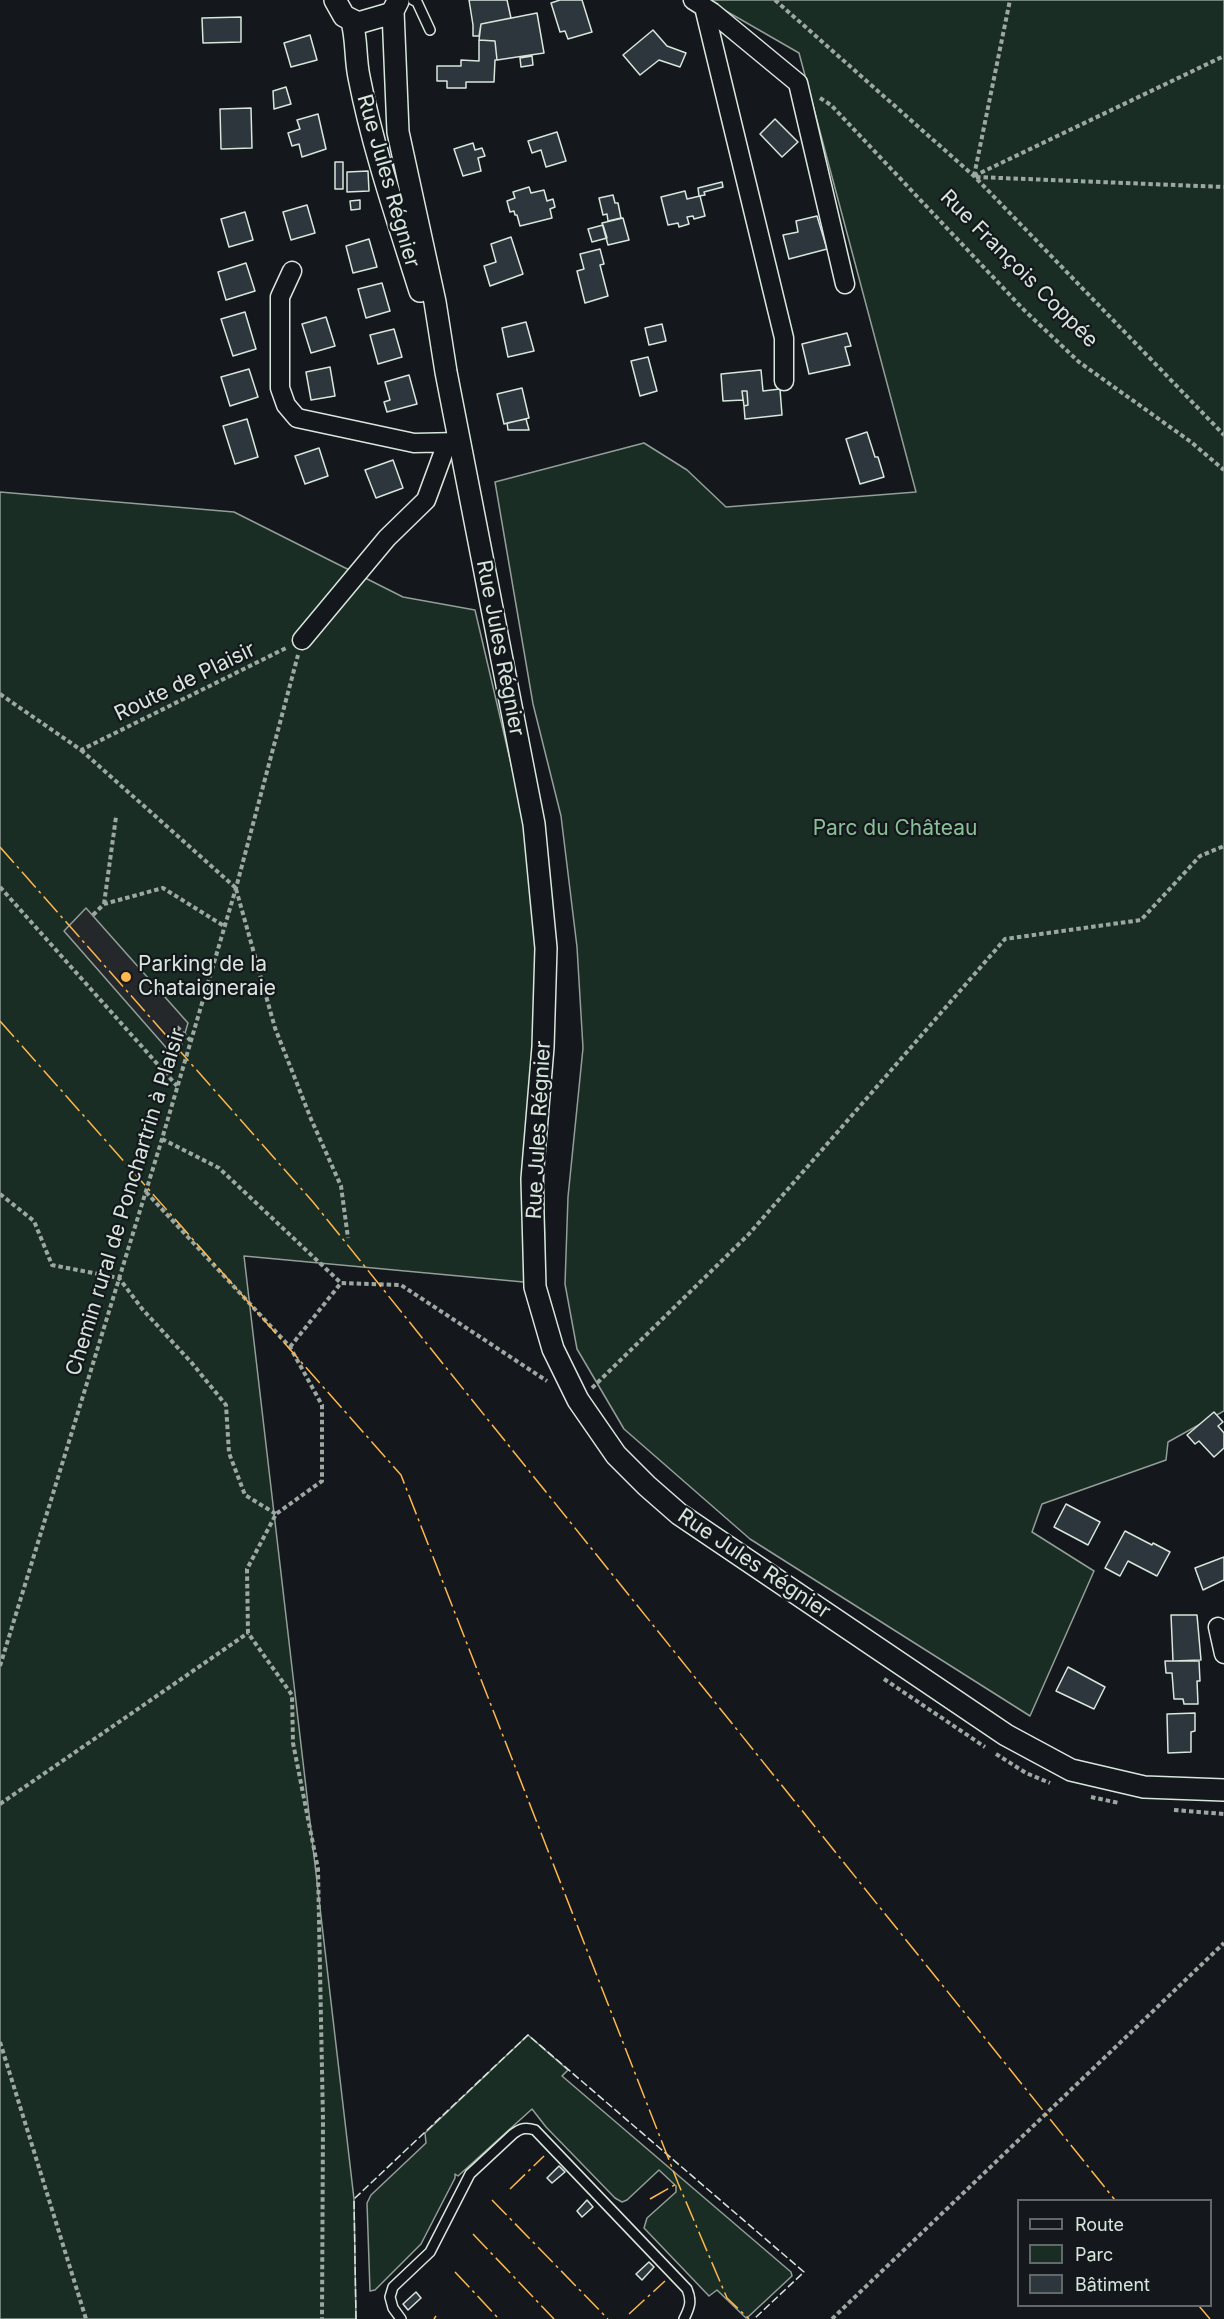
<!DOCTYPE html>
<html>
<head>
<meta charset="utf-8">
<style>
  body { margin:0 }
  #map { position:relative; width:1224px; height:2319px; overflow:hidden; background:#14181c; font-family:Inter,sans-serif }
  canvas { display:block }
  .legend { position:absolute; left:1017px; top:2199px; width:195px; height:108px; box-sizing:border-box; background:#14181c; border:2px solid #626a69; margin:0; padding:8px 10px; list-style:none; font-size:18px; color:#d8e6dc }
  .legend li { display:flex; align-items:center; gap:12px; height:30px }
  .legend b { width:30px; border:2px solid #626a69 }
</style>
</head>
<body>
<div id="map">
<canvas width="1224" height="2319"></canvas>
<ul class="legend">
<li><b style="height:8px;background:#14181c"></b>Route</li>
<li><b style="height:16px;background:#1a2d24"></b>Parc</li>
<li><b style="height:16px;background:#2c363c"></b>Bâtiment</li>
</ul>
</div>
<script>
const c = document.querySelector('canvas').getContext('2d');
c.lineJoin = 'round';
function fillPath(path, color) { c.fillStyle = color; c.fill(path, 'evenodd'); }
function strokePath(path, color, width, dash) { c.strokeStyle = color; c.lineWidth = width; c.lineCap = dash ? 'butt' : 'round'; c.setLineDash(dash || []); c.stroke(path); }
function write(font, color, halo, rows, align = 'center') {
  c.font = font + ' Inter,sans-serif'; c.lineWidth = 4.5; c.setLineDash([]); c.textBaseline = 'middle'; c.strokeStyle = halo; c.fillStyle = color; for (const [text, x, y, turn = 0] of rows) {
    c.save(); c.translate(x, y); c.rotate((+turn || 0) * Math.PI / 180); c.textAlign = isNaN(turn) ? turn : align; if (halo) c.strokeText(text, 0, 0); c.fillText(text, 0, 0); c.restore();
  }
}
const green = new Path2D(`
  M707 0H1224V1411L1168 1442 1166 1460 1042 1504 1032 1532 1094 1571 1030 1716 750 1539 624 1429 577 1349 565 1284 568 1197 583 1048 577 947 561 816 533 704 495 482 644 443 687 470 726 507 916 492 799 53Z
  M0 492 234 512 403 597 475 610 534 862 542 1009 545 1284 244 1256 354 2199 356 2319H0Z
  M528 2035 568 2070 562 2076 791 2272 792 2276 748 2317 746 2318 717 2290 709 2296 644 2228 647 2218 676 2192V2186L659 2170 627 2200 622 2202 615 2198 546 2127 532 2109 458 2176 455 2174V2178L421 2244 375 2290 370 2291 367 2203 371 2195 426 2143 425 2133Z`);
const parking = new Path2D(`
  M86 908 188 1023 177 1060 64 931Z`);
const building = new Path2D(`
  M469 0H507L511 18 481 24 479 36H473V25Z
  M560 0H582L592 32 568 39 565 31 560 32 551 3Z
  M537 13 544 53 497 60 495 41 479 40 481 24Z
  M241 17V42L203 43 202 18Z
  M653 30 667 46 686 53 680 67 659 60 640 75 623 55Z
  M310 35 317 60 291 67 284 43Z
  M479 40 495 41 497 60H495L494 82H466V88H447V81H437V66H461V60L479 61Z
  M532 56 533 65 521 67 520 58Z
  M286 87 291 104 274 109 273 91Z
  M251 108 252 148 221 149 220 109Z
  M318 114 326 149 302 157 299 144 292 146 288 133 300 129 297 120Z
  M775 119 798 142 782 157 760 134Z
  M557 132 566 161 546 167 541 150 532 153 528 141Z
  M473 143 475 150 482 148 485 156 478 158 481 171 463 176 454 149Z
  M335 162H343V189H335Z
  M368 171 369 191 347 192V172Z
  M722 182 723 187 704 192 705 195 699 196 698 188Z
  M529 187 531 193 544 190 547 201 553 199 555 207 550 209 552 218 520 226 517 215H515L514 211 510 212 507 201 515 198 513 192Z
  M685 191 687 199 700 196 705 216 694 219 693 216 687 217 689 224 679 227 678 223 668 225 661 197Z
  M613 195 615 203H618L621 218 608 221 607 214 603 215 599 198Z
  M360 200V209L351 210 350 201Z
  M307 205 315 233 291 240 283 212Z
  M245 212 253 240 229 247 221 219Z
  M817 216 827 249 789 259 783 235 798 232 796 221Z
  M623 218 629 240 608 245 602 223Z
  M603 225 607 238 592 242 588 229Z
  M511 237 523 274 490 286 484 266 496 262 491 244Z
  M369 239 377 267 353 273 346 246Z
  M600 249 604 264 600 265 608 296 585 303 577 271 584 269 580 254Z
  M246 263 255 291 226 300 218 272Z
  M382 283 390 311 366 318 358 289Z
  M245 312 256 349 233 356 221 319Z
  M326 317 335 346 311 353 302 324Z
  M526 322 534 351 508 357 502 328Z
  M662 324 666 341 649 345 645 328Z
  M394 329 402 357 378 364 370 335Z
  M847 333 851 346 845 347 850 365 809 374 802 344Z
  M648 357 657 391 640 396 631 361Z
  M330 367 335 396 311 400 306 372Z
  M249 369 258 397 230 406 221 377Z
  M761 370 763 391 780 389 782 415 745 419 744 406 748 405 747 391H742L743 400 723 401 721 374Z
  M409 375 417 404 387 412 384 402 390 400 385 382Z
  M522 388 529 418 504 424 497 394Z
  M742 391H747L748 405 744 406Z
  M247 419 258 457 235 464 223 426Z
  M526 419 529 430H508L507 423Z
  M867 432 875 457H878L884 477 860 484 846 439Z
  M319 448 328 476 305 484 295 456Z
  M393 460 403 488 376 498 365 470Z
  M1214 1412 1223 1422 1218 1426 1224 1433V1448L1214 1457 1199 1441 1195 1444 1187 1435Z
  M1066 1504 1100 1522 1088 1545 1054 1527Z
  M1125 1531 1152 1545 1153 1543 1170 1552 1157 1576 1128 1561 1120 1576 1105 1568Z
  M1224 1557V1580L1203 1590 1195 1568Z
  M1171 1615H1197L1201 1660 1173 1661Z
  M1165 1661H1199L1200 1681H1197L1198 1704H1184L1183 1699H1174L1172 1673H1166Z
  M1068 1667 1105 1687 1094 1709 1056 1691Z
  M1195 1713V1731L1191 1732V1752L1168 1753 1167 1714Z
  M559 2166 565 2172 552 2183 547 2178Z
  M587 2200 593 2207 582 2217 577 2211Z
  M649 2262 654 2267 642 2280 636 2274Z
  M416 2292 421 2298 408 2310 403 2304Z`);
const path = new Path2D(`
  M775 0 974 176 1224 435
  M820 98 831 105 1024 310 1079 362 1191 442 1224 470
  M974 176 1224 56
  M974 176 1010 0
  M976 177 1224 187
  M0 694 81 750 288 647
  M81 750 236 888
  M0 887 177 1086
  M236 889 275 1028 311 1119 341 1186 348 1238
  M104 904 116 817
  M93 915 104 904 163 888 224 926
  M177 1027 190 1040
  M162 1139 219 1168 341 1283
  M146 1192 290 1347 322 1405V1481L276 1514 247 1569 248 1633 292 1695 293 1743 318 1869 323 2120 322 2319
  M0 1194 34 1221 52 1265 119 1278 143 1310 191 1362 226 1405 229 1453 245 1495 276 1514
  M290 1347 341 1283 401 1285 547 1381
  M592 1388 749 1234 1005 939 1141 920 1200 856 1224 846
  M0 1666 162 1139 236 888 298 655
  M884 1679 985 1747
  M996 1754 1026 1773 1050 1783
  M1091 1797 1119 1803
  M0 1804 248 1633
  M1174 1810 1224 1814
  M0 2042 86 2319
  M832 2319 1224 1943`);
const service = new Path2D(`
  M413 0 417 2 430 30
  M401 2319 393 2308 390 2297 393 2287 430 2252 470 2174 513 2134C521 2128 526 2127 535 2130L687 2289C692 2301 690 2307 684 2319`);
const minor = new Path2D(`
  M693 0 712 12 798 83 845 284
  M704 7 784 338V381
  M292 271 280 297V388L286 405 297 418 414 443 460 442
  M302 640 387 538 426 500 447 443
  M1218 1627 1224 1654`);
const tertiary = new Path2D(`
  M335 0 344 16 358 23 389 14 393 11 398 1
  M393 11 398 132 435 302 446 372 534 824 546 948 543 1047 532 1179 535 1287 553 1349 578 1400 616 1455 647 1486 679 1514 1006 1735 1071 1770 1144 1787 1224 1790
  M352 22C357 40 355 58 359 77 373 149 398 221 420 291`);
const fence = new Path2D(`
  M356 2319 354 2199 528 2035 804 2272 754 2319`);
const power = new Path2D(`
  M0 847 313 1202 1115 2200
  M0 1021 401 1475 678 2183 727 2298 749 2319
  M510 2189 544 2156
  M650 2199 678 2183
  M492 2200 608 2319
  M473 2234 554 2319
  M455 2272 499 2319
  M1199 2306 1210 2319
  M629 2314 665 2281
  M434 2319 436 2316`);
const markers = [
  [126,977,6,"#ffb74d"]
];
const streetNames = [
  ["Rue Jules Régnier",388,181,74],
  ["Rue François Coppée",1019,269,45],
  ["Rue Jules Régnier",500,648,79],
  ["Route de Plaisir",185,682,-26],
  ["Rue Jules Régnier",539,1130,-87],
  ["Chemin rural de Ponchartrin à Plaisir",126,1202,-73],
  ["Rue Jules Régnier",754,1564,34]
];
const parkNames = [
  ["Parc du Château",895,829]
];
const poiNames = [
  ["Parking de la",138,965],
  ["Chataigneraie",138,989]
];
fillPath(green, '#1a2d24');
strokePath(green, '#939e99', 1.5);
fillPath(parking, '#24282b');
strokePath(parking, '#939e99', 1.5);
fillPath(building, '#2c363c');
strokePath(building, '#d8e6dc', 1.5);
strokePath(service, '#d8e6dc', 12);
strokePath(minor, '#d8e6dc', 21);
strokePath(tertiary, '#d8e6dc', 24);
strokePath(path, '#9da8a2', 4, [4.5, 3]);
strokePath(service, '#14181c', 9);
strokePath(minor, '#14181c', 18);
strokePath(tertiary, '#14181c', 21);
strokePath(fence, '#d8e6dc', 1.5, [8, 3]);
strokePath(power, '#ffb74d', 1.5, [21, 4.5, 3, 4.5]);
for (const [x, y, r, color] of markers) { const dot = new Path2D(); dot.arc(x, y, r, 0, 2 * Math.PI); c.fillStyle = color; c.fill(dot); strokePath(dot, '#14181c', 2); }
write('21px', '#d8e6dc', '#14181c', streetNames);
write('21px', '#8ac095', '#14181c', parkNames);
write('21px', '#d8e6dc', '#14181c', poiNames, 'left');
</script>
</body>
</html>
